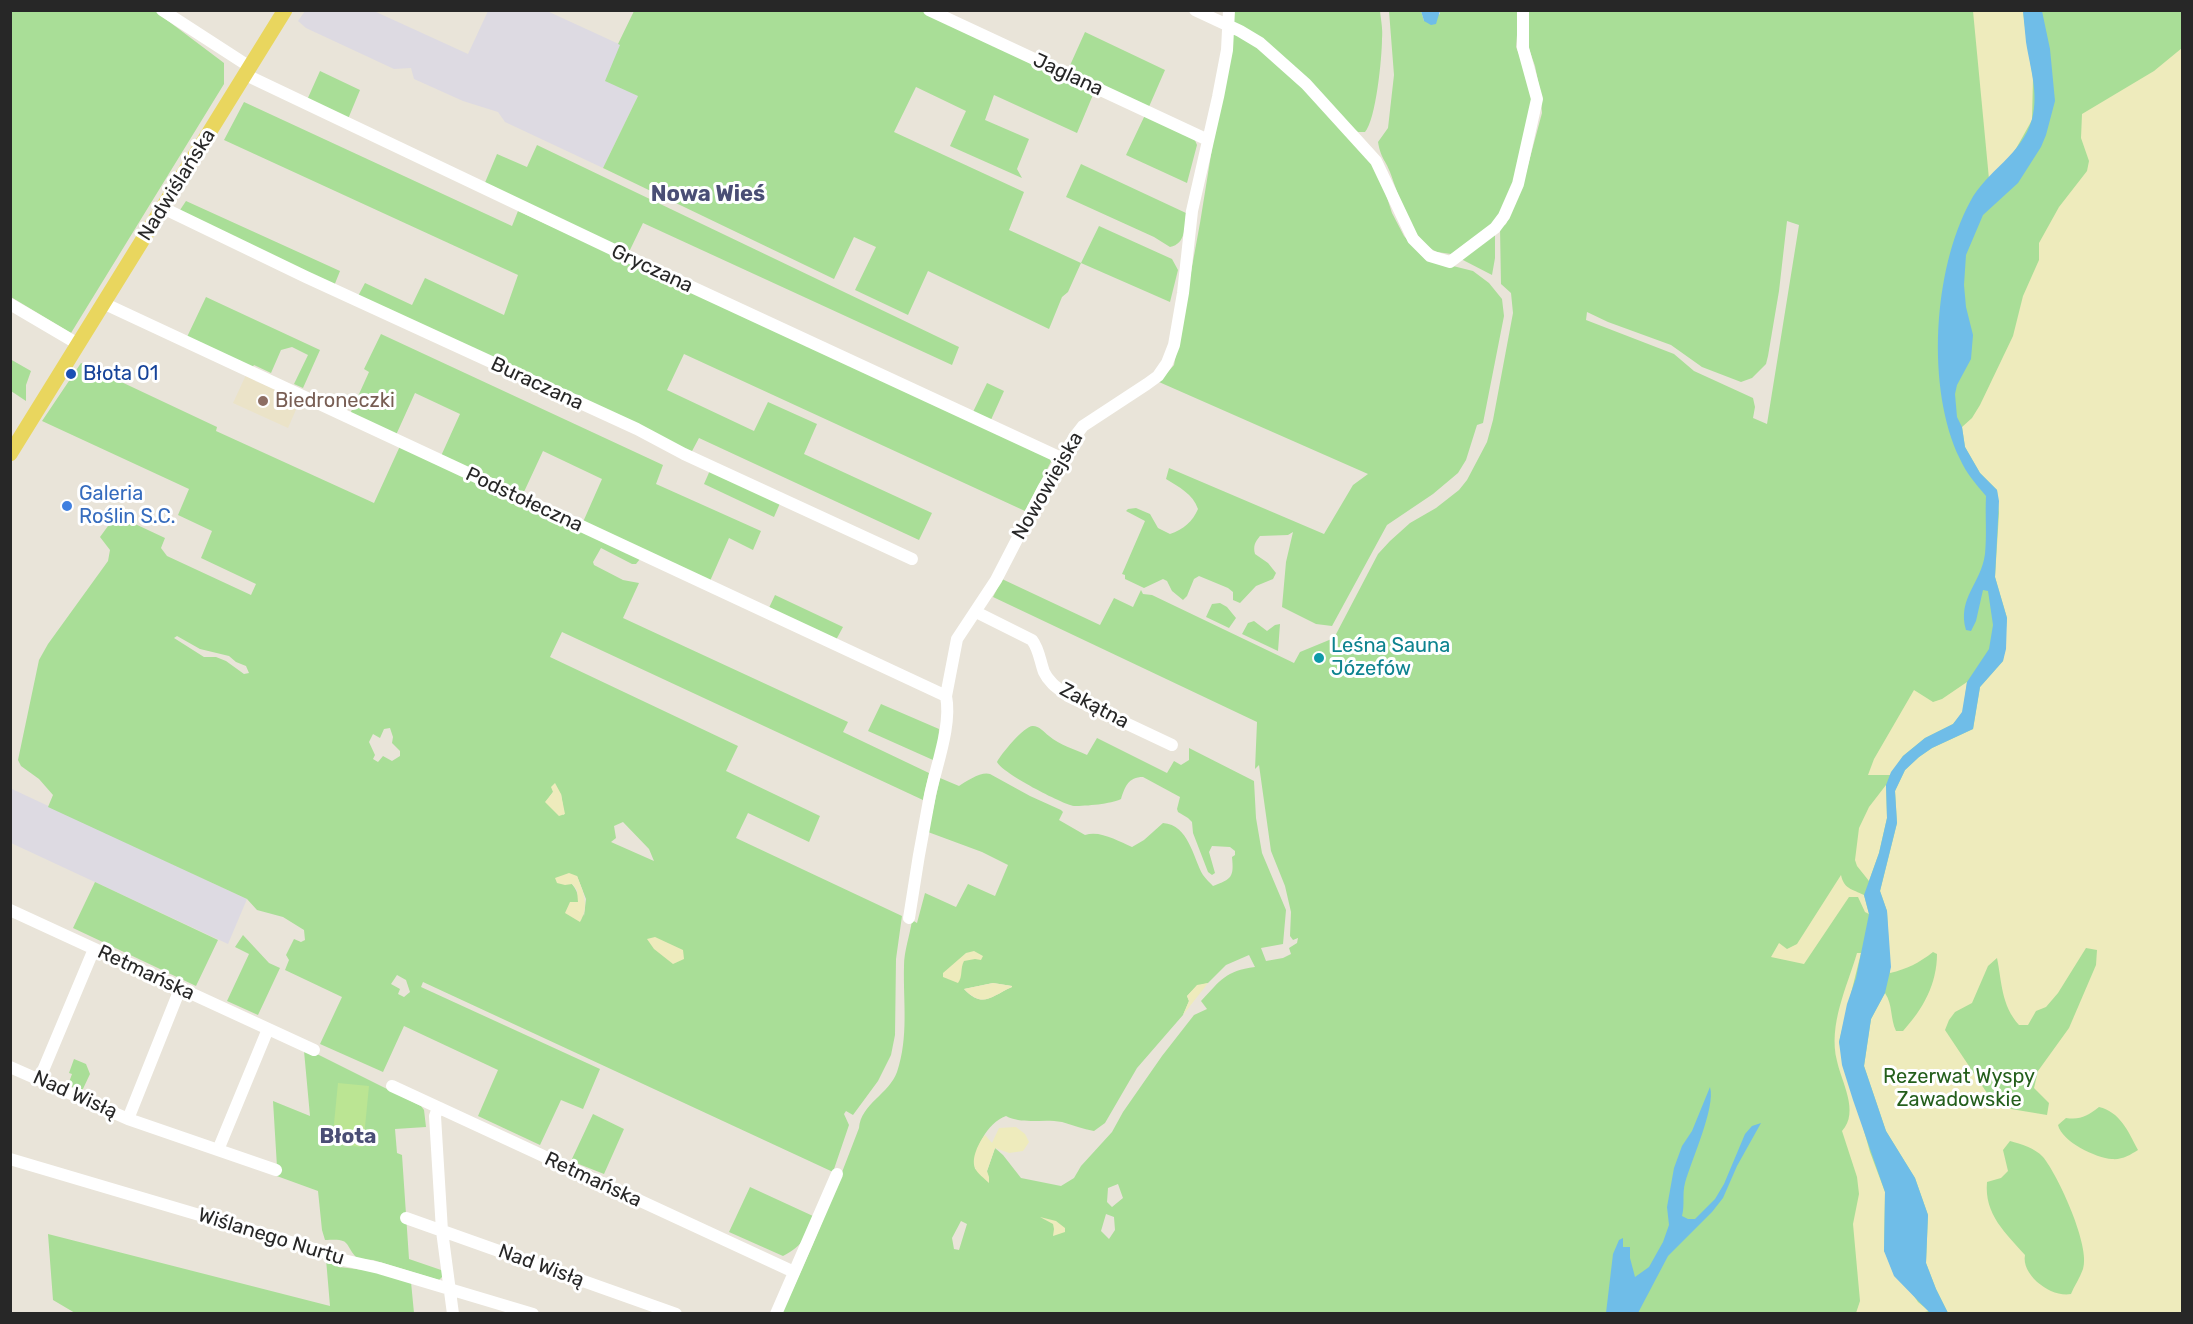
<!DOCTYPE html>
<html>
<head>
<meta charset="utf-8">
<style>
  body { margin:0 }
  #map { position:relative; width:2193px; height:1324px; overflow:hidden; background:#e9e4d9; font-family:Rubik,sans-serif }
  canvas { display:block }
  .frame { position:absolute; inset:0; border:12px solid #272727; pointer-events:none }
</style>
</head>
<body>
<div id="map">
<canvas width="2193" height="1324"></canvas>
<div class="frame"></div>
</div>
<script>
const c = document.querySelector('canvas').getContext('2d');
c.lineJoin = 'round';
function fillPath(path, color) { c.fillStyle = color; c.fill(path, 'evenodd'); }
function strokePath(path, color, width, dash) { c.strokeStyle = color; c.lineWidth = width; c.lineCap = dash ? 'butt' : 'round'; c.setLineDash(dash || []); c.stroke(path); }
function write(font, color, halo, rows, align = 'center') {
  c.font = font + ' Rubik,sans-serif'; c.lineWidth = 6; c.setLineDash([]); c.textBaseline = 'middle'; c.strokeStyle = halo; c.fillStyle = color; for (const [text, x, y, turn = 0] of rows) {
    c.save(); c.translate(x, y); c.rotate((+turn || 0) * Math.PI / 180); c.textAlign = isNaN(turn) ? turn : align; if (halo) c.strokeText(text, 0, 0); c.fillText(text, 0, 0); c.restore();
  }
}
const industrial = new Path2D(`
  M305 11H374L468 54 488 11H547L621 45 638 96 603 168 505 122 498 112 463 101 414 79 411 68 394 69 306 28 298 21Z
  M12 789 247 899 228 944 11 843Z`);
const education = new Path2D(`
  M246 375 254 378 255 381 291 396V402L298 405 288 428 233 403Z`);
const green = new Path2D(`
  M11 11H155L224 63V84L71 333 11 297Z
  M634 11H923L1095 90 1077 133 994 95 985 120 1029 139 1017 169 1022 178 950 146 966 111 916 87 894 132 1024 192 1009 230 1081 263 1099 226 1172 259 1178 270 1170 302 1081 263 1068 292 1062 297 1049 329 928 271 908 315 855 290 876 247 854 237 834 279 603 168 638 96 605 81 620 45 618 44Z
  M1233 11H1380C1381 20 1383 30 1382 39 1382 57 1376 120 1365 132H1358L1349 125 1231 22Z
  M1389 11H1421L1424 21 1440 14V11H1519L1516 47 1528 75 1532 100 1520 166 1500 218 1451 254C1447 253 1441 253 1437 252 1411 241 1399 196 1390 172 1385 159 1381 159 1378 142L1388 128 1394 75Z
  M1528 11H2182V1313L781 1314C811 1253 835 1191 859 1128 861 1104 889 1094 897 1072 909 1037 903 1001 904 966 904 951 910 935 912 920L917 923 925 893 956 907 968 884 995 896 1008 865 982 852 928 832 940 778 959 786C966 781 982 771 990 774L1030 796 1061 810 1063 812 1059 820 1085 835C1100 830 1118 841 1132 847L1144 840 1163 823C1189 825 1193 858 1203 875 1206 879 1210 883 1213 886 1232 879 1234 877 1232 857L1235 855V851L1230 847 1212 846 1209 852 1215 873 1212 875 1208 872 1193 833 1192 822 1188 818 1178 812 1177 809 1180 797 1143 777C1128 777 1125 787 1121 799 1111 804 1086 806 1074 806 1062 804 1002 773 997 762 1001 754 1025 725 1033 726 1039 726 1044 732 1049 736 1060 745 1074 749 1087 755L1097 738 1167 773 1174 761 1181 765 1189 760V748L1254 781 1256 818 1262 853 1286 910 1283 944 1261 948 1266 961 1283 958 1291 954 1289 948 1297 943 1298 938 1293 940 1290 936 1291 912 1285 886 1271 851 1259 765 1255 769 1257 722 993 597 1002 579 1100 625 1114 598 1133 607 1141 590 1143 594 1152 595 1294 663 1300 652 1334 638 1378 554 1390 541 1410 523 1436 508 1459 490 1467 480 1487 442 1493 420 1513 313 1511 293 1501 284 1500 228 1506 224 1524 180 1542 113 1540 91 1535 66 1528 46ZM1787 221 1799 225 1767 424 1753 418 1755 407 1753 398 1694 371 1674 354 1586 320 1587 312 1608 322 1671 345 1702 367 1741 382 1752 378 1766 364 1768 356 1779 291ZM1249 955 1255 967C1225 971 1221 980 1201 1001L1207 1009 1194 1015 1162 1056 1123 1112 1112 1132 1081 1166 1074 1178 1061 1186 1021 1178 1003 1155 995 1148 987 1171 975 1169C973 1150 987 1123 1006 1116 1023 1125 1043 1118 1062 1122 1073 1125 1083 1129 1094 1131L1105 1123 1137 1068 1183 1015 1189 1001 1187 996 1197 986 1208 983 1226 965ZM993 983 1012 986V987C991 996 983 1009 964 989ZM1118 1184 1123 1198 1112 1207 1107 1202 1108 1188ZM1106 1214 1114 1217 1115 1230 1109 1239 1101 1231ZM961 1221 967 1224 959 1250 954 1249 952 1238Z
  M1231 31 1247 37 1307 89 1378 170 1392 213 1404 236 1425 259 1473 271 1489 283 1502 299 1504 316 1483 423 1477 425 1466 460 1458 473 1433 494 1387 525 1332 626 1316 624 1282 607 1286 562 1293 532 1288 535 1260 536C1255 542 1253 546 1255 554L1268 563 1276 573 1273 579 1256 586 1240 603 1233 600V592L1228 588 1199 576 1194 579 1187 596 1183 600 1172 591 1167 581 1163 579 1144 588 1125 579V575L1122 574 1145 521 1126 511 1128 509 1136 508 1150 514 1158 528 1170 534C1183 530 1193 521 1198 509 1193 494 1179 487 1166 479L1169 468 1324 534 1353 485 1368 474 1159 382 1174 365 1200 223Z
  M1085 32 1165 70 1148 109 1067 72Z
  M320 71 360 90 348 119 307 100Z
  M244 102 512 226 518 211 1053 458 1025 511 684 354 667 390 754 431 768 402 817 424 804 454 932 513 919 540 699 438 691 453 357 298 365 283 412 305 425 278 504 315 518 275 224 140Z
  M1145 115 1194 138 1197 145 1187 183 1126 155Z
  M537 145 959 347 952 365 643 223 629 252 484 185 497 154 527 167Z
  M1081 164 1186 213C1185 226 1186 244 1170 247L1154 237 1066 197Z
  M186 201 340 271 334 286 178 213Z
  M1495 232V258L1492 275 1461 259Z
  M206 297 320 350 303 388 294 384 308 355 292 347 281 350 271 373 254 365 252 368 187 337Z
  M381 334 663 465 656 484 761 531 753 550 729 538 710 581 583 522 602 479 543 451 523 494 441 456 460 414 415 393 396 435 350 414 369 372 364 369Z
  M10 359 31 371 26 385V401L11 391Z
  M81 363 217 427 216 431 374 503 400 446 640 559 636 564H632L601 548 593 562 594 565 623 580 639 583 623 618 848 722 843 732 929 773 923 800 562 632 550 657 738 746 726 771 820 816 809 842 748 813 736 838 902 916 896 959 895 1035 891 1055 878 1081 853 1115 846 1111 844 1114 849 1125 833 1172 423 982 421 987 600 1069 583 1109 561 1100 540 1145 478 1116 498 1070 404 1026 383 1072 320 1044 342 997 285 970 289 960 286 955 294 939 301 942 305 940 304 930 283 917 257 910 247 899 48 807 53 795 39 779 21 766 18 760 39 660 48 644 108 561 110 550 100 537 116 515 165 538 161 548 167 556 251 595 256 584 201 558 212 531 178 515 189 489 42 421ZM177 636 200 649 229 656 236 662 246 666 249 673 244 674 226 661 216 657H204L174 638ZM390 728 393 737 392 743 400 751V756L392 761 383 756 378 762 373 759 375 755 369 742 373 734 380 738 384 729ZM553 792 561 794 564 815 546 802ZM623 822 649 849 654 861 611 842 616 838 614 826ZM577 876 586 899 584 916C580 905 579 892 572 884ZM397 975 406 980 410 992 404 997 398 994 400 989 391 984Z
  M987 383 1004 391 990 422 972 414Z
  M711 468 781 501 774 517 704 484Z
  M775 595 843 627 836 640 768 610Z
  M1220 603 1227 607 1236 618 1229 628 1206 617 1212 604Z
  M1254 621 1267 631 1275 625 1280 624 1278 651 1242 634 1248 623Z
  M881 704 939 729 938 749 933 760 868 731Z
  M95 882 218 940 196 986 73 928Z
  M243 935 269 963 280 968 258 1015 227 1001 249 954 235 947Z
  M304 1051 313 1052 421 1106 424 1110 426 1127 395 1129 397 1153 402 1155 409 1259 444 1271 443 1276 439 1280 373 1260 358 1259C343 1244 353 1238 325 1240L322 1230 318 1191 274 1175 277 1167 273 1101 310 1116Z
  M74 1059 86 1064 90 1074 82 1091 68 1085 72 1074 69 1073Z
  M593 1114 624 1129 604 1174 571 1161Z
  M750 1187 813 1216C806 1237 804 1245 783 1256L729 1232Z
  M48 1234 330 1306 326 1259 339 1267 373 1271 411 1282 414 1313H75L53 1300Z`);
const sand = new Path2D(`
  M1973 11H2023L2027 43 2033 78 2032 120 2013 154 1989 179Z
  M2182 48V1313H1948L1936 1289 1926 1263 1928 1215 1915 1178 1886 1131 1864 1066 1871 1019 1885 993C1893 1005 1890 1018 1896 1031H1903C1923 1009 1937 984 1937 954L1933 952C1919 963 1907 969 1890 973L1887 911 1880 891 1897 823 1895 791 1905 770 1919 757 1932 748 1973 729 1980 687 2003 661 2007 618 1995 577 1999 513 1997 490 1980 473 1965 447 1962 427 1972 418 1980 405 2013 336 2023 296 2039 260V243L2059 207 2087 171 2089 161 2081 138 2082 114 2154 71ZM2086 948 2097 950 2096 965 2069 1028 2038 1071 2034 1088 2049 1103 2047 1115 2011 1109 1991 1099 1945 1030 1949 1020 1955 1012 1972 1003 1988 966 1997 958C2002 982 2001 1005 2019 1025H2028L2036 1011 2046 1007 2058 993ZM2099 1107C2120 1112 2128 1131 2138 1150 2130 1155 2122 1160 2112 1159 2096 1158 2062 1142 2058 1125L2066 1118C2081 1120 2087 1116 2099 1107ZM2010 1141C2021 1144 2035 1148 2043 1157 2058 1175 2091 1247 2083 1269 2080 1278 2074 1286 2071 1294 2051 1298 2021 1275 2025 1255 2006 1233 1984 1215 1987 1182L2001 1178 2008 1171 2003 1150Z
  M1967 682 1963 712 1953 724 1925 738 1903 756 1890 775H1868L1874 759 1914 690 1933 702 1942 699Z
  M555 783 561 794 565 814 559 816 545 802 553 792 551 787Z
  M1886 785 1887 818 1879 853 1869 881 1857 866 1855 860 1859 828 1869 807Z
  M569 873 577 876C583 891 590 906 580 922L565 913 570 902H578L577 890 572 884 565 885 557 883 555 878Z
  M1841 875C1844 889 1852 889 1864 895L1869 914 1865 912 1858 897H1849L1804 964 1771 957 1779 943 1787 949 1797 944Z
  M655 937 683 950 684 959 673 964 654 949 647 939Z
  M974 951 983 956 981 960 975 959 964 961C960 968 963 977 958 983L943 977V973L966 953Z
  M1857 953H1861L1839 1042 1870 1152 1885 1192 1884 1251 1918 1302 1929 1311 1921 1313H1856L1860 1301 1853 1224 1859 1194 1857 1177 1842 1131C1860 1112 1841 1081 1837 1061 1828 1025 1847 987 1857 953Z
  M993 983 1012 986V987C991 996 984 1009 964 989Z
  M1208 983 1183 1015 1189 1001 1187 996 1197 985Z
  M1016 1127 1025 1134 1029 1142 1023 1151 1009 1153 995 1148 987 1171 989 1177V1183C985 1179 977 1173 975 1168 971 1158 979 1142 985 1135L992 1143 999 1128Z
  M1040 1217 1056 1221 1065 1228V1232L1053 1236 1054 1229 1053 1224Z`);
const pitch = new Path2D(`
  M338 1083 369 1086 363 1147 332 1144Z`);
const water = new Path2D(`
  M1421 11H1440L1436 24 1431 25 1424 21Z
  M2023 11H2042L2050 49 2055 101 2046 135 2041 147 2018 183 1983 215 1966 255 1964 285 1966 307 1973 335 1971 359 1957 385 1955 394 1957 417 1962 427 1965 447 1980 473 1997 490 1999 501 1995 577 2007 618 2006 649 2003 661 1980 687 1973 729 1932 748 1919 757 1905 770 1895 791 1897 823 1880 891 1887 911 1891 967 1885 993 1871 1019 1864 1066 1886 1131 1915 1178 1928 1215 1926 1263 1936 1289 1948 1313H1930L1894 1276 1884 1251 1885 1192 1853 1100 1842 1065 1839 1042 1847 1004 1856 978 1869 914 1864 895 1879 853 1887 818 1886 785 1891 772 1903 756 1925 738 1953 724 1962 712 1967 682 1989 649 1993 625 1988 591 1983 590 1976 621 1971 631 1966 630C1957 598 1981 584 1985 554 1987 535 1985 515 1986 496 1976 484 1966 473 1960 459 1926 389 1933 270 1970 202 1986 171 2022 155 2032 119 2039 94 2030 67 2026 42 2025 32 2024 21 2023 11Z
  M1710 1087C1716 1107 1691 1161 1685 1183 1682 1194 1685 1205 1682 1216L1688 1219H1695L1715 1199 1724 1184 1745 1134 1752 1126 1761 1123 1737 1166 1723 1198 1712 1212 1668 1256 1638 1313H1606L1613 1254 1619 1240 1623 1238V1247H1630V1258L1635 1277 1649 1267 1663 1242 1669 1225 1667 1207 1674 1168 1682 1146 1692 1131Z`);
const minor = new Path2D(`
  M162 10 250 67
  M929 10 1208 140
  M1195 10 1240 31 1260 43 1306 84 1376 161 1413 239 1430 256 1450 262 1495 228 1504 216 1518 184 1537 99 1523 48V10
  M246 75 694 288 1061 458
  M163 208 306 277 637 429 684 454 912 559
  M103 303 946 696
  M10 304 78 344
  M976 612 1032 640C1039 649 1040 661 1044 672 1049 683 1059 689 1068 696L1172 745
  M10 910 314 1050
  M909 918C915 877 922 836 930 795 936 766 952 725 946 696L957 639 996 580 1043 489 1076 435 1083 426 1147 384 1158 376 1167 363 1174 345 1183 293 1192 211 1218 97 1227 50 1229 10
  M10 1067 128 1119 276 1170
  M39 1080 94 949
  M392 1086 794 1272
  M438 1108 435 1116 442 1231 453 1314
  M128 1119 180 989
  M218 1150 268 1029
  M10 1159 321 1251 339 1259 379 1268 533 1314
  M406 1218 676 1314
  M776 1314 837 1174`);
const major = new Path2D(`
  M10 454 285 10`);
const markers = [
  [71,374,6,"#1a4fb4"],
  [263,401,6,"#8d6e63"],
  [67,506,6,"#3f7fe0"],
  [1319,658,6,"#0f9aa8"]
];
const streetNames = [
  ["Jaglana",1068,75,25],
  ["Nadwiślańska",177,185,-58],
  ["Gryczana",652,269,25],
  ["Buraczana",537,384,25],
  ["Nowowiejska",1048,486,-60],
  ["Podstołeczna",524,500,25],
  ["Zakątna",1094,706,28],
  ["Retmańska",146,973,25],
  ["Nad Wisłą",75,1095,24],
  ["Retmańska",593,1180,25],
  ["Wiślanego Nurtu",271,1237,17],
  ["Nad Wisłą",541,1266,20]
];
const transitNames = [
  ["Błota 01",83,374]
];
const educationNames = [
  ["Biedroneczki",275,401]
];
const shopNames = [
  ["Galeria",79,494],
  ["Roślin S.C.",79,517]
];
const cultureNames = [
  ["Leśna Sauna",1331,646],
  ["Józefów",1331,669]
];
const parkNames = [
  ["Rezerwat Wyspy",1959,1077],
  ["Zawadowskie",1959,1100]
];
const neighbourhoodNames = [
  ["Błota",348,1137]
];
const quarterNames = [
  ["Nowa Wieś",708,195]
];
fillPath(industrial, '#dddae2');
fillPath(education, '#ebe3c8');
fillPath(green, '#a9de97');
fillPath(sand, '#eeebbc');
fillPath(pitch, '#bbe593');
fillPath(water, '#6fbde8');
strokePath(minor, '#fff', 12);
strokePath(major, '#e9d65e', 15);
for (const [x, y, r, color] of markers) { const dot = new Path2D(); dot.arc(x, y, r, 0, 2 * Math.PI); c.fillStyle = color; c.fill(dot); strokePath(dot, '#fff', 2); }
write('20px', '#272727', '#fff', streetNames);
write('20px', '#164399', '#fff', transitNames, 'left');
write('20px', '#785e54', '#fff', educationNames, 'left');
write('20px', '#366cbe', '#fff', shopNames, 'left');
write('20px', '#0d838f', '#fff', cultureNames, 'left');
write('20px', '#245f1c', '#fff', parkNames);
write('bold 21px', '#4a4e75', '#fff', neighbourhoodNames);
write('bold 22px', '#4a4e75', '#fff', quarterNames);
</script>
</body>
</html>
